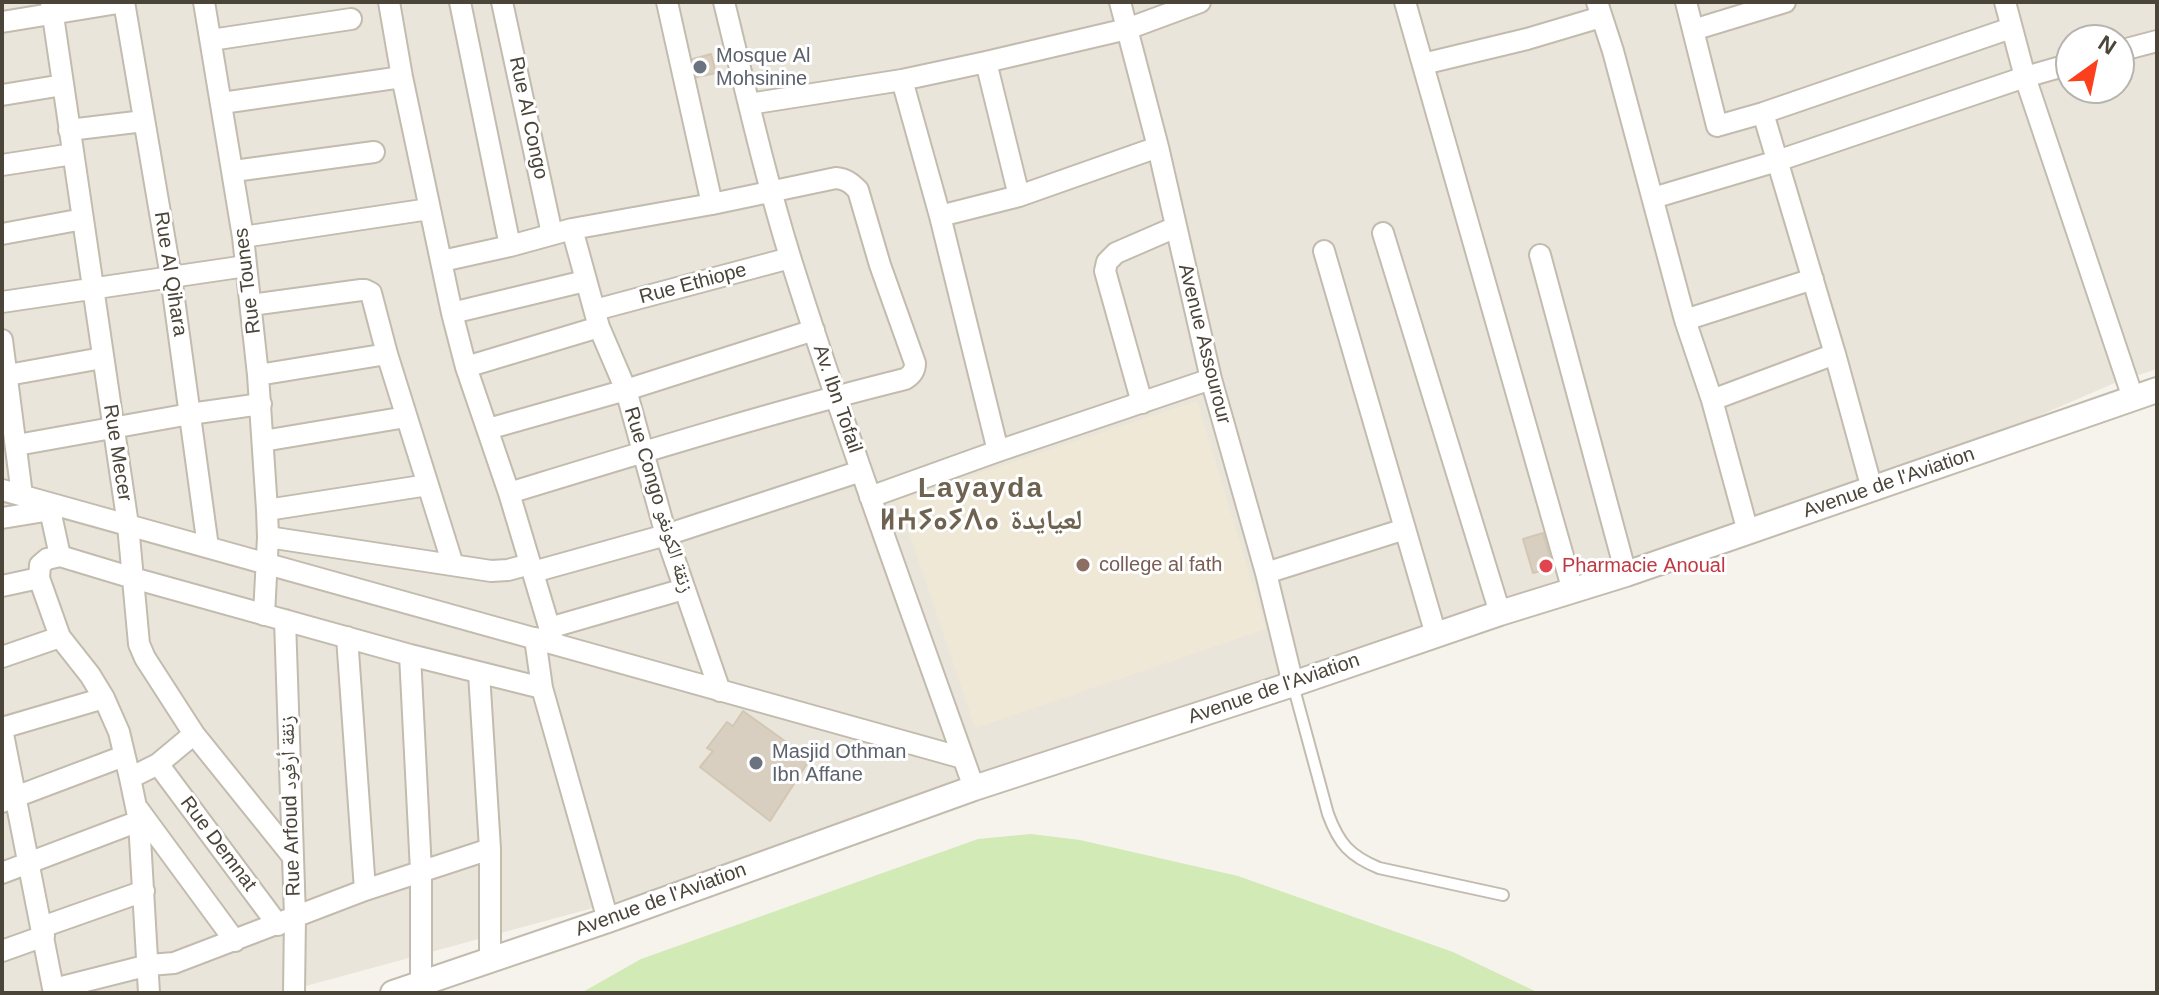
<!DOCTYPE html>
<html>
<head>
<meta charset="utf-8">
<style>
  body { margin:0 }
  #map { position:relative; width:2159px; height:995px; overflow:hidden; background:#f6f3ec; font-family:Arial,sans-serif }
  canvas { display:block }
  .frame { position:absolute; inset:0; border:4px solid #4b4439; pointer-events:none }
  .north { position:absolute; left:2055px; top:24px; width:80px; height:80px; box-sizing:border-box; background:#fff; border:2px solid #b7b4b0; border-radius:50%; rotate:33deg; font-size:22px; font-weight:700; line-height:32px; text-align:center; color:#4b4439 }
  .north::after { content:''; display:block; margin:auto; width:28px; height:36px; background:#fc3f1d; clip-path:polygon(50% 0,100% 100%,50% 72%,0 100%) }
</style>
</head>
<body>
<div id="map">
<canvas width="2159" height="995"></canvas>
<div class="frame"></div>
<div class="north">N</div>
</div>
<script>
const c = document.querySelector('canvas').getContext('2d');
c.lineJoin = 'round';
function fillPath(path, color) { c.fillStyle = color; c.fill(path, 'evenodd'); }
function strokePath(path, color, width, dash) { c.strokeStyle = color; c.lineWidth = width; c.lineCap = dash ? 'butt' : 'round'; c.setLineDash(dash || []); c.stroke(path); }
function write(font, color, halo, rows, align = 'center') {
  c.font = font + ' Arial,"Noto Naskh Arabic","Noto Sans Tifinagh",sans-serif'; c.lineWidth = 6; c.setLineDash([]); c.textBaseline = 'middle'; c.strokeStyle = halo; c.fillStyle = color; for (const [text, x, y, turn = 0] of rows) {
    c.save(); c.translate(x, y); c.rotate((+turn || 0) * Math.PI / 180); c.textAlign = isNaN(turn) ? turn : align; if (halo) c.strokeText(text, 0, 0); c.fillText(text, 0, 0); c.restore();
  }
}
const residential = new Path2D(`
  M2 2H2157V369L2117 382 1791 523 1101 760 615 902 280 993H2ZM2071 40H2119V88H2071Z`);
const education = new Path2D(`
  M1197 401 1266 629 975 728 898 500Z`);
const green = new Path2D(`
  M1031 834 1080 840 1238 876 1453 952 1539 993H581L641 959 978 839Z`);
const building = new Path2D(`
  M711 54 716 73 697 77 693 59Z
  M1543 533 1553 568 1533 573 1523 539Z
  M743 711 810 759 770 821 700 767 713 751 707 748 727 722 733 726Z`);
const service = new Path2D(`
  M1293 685 1328 814C1339 844 1350 856 1379 868L1503 895`);
const minor = new Path2D(`
  M51 2 128 525 139 644 145 658 194 734 293 857
  M124 2 171 277 208 547
  M204 2 243 237 258 375 267 510 268 537 264 615
  M389 2 402 77 452 313 466 367 509 493 554 643
  M460 2 510 246
  M502 2 552 234
  M667 2 712 204
  M724 2C745 88 765 176 791 260 847 438 912 613 974 788
  M1120 2 1158 147 1211 379 1266 573 1293 684
  M1405 2 1573 591
  M1597 2 1613 51 1685 320 1712 400 1748 532
  M1686 2 1717 126 1763 113 2011 28
  M2005 2 2025 77 2133 398
  M2 22 124 2
  M1693 30 1785 2
  M211 40 351 19
  M2119 51 2157 41
  M986 62 1019 196
  M1423 64 1527 39 1601 17
  M902 80 940 216 998 451
  M2 95 63 85
  M222 103 402 77
  M749 104 902 80 986 62 1127 29 1200 2
  M1763 113 1835 354 1872 489
  M69 130 144 121
  M2 165 73 154
  M234 171 374 152
  M1653 198 1777 161 2025 77 2071 64
  M940 216 1019 196 1158 147
  M572 229 599 327 626 390 666 535 720 691
  M1383 233 1500 613
  M2 234 83 219
  M243 237 429 209
  M1324 251 1436 635
  M1540 255 1626 574
  M442 261 510 246 572 229 712 204 836 178C846 179 851 183 858 190L880 265 915 363C915 371 912 375 905 379 772 412 640 453 509 493
  M2 302 246 266
  M251 305 361 290H365L371 293 387 354 453 565
  M595 310 790 258
  M452 313 585 281
  M1685 320 1813 279
  M2 340 22 495
  M466 367 599 327
  M8 375 102 358
  M258 375 387 354
  M1712 400 1835 354
  M1142 403 1105 271 1107 262 1116 253 1176 227
  M488 429 626 390 814 330
  M263 441 406 417
  M17 445 190 414 261 404
  M2 490 963 758
  M870 497 998 451 1211 379
  M50 510 60 556
  M267 510 428 485
  M2 518 57 509
  M268 537 491 571 508 570 530 564
  M533 572 666 535 861 471
  M1266 573 1405 529
  M2 586 39 578
  M285 620 295 916 294 993
  M549 628 684 589
  M347 637 365 890
  M535 638 542 688 608 920
  M410 655 421 871V984
  M2 657 60 637
  M479 673 490 849V959
  M2 728 104 698
  M2 729 54 993
  M158 764 278 925
  M130 778 158 764 194 734
  M2 802 124 756
  M138 809 235 941
  M2 873 139 821
  M42 927 144 891
  M2 951 44 936
  M54 989 149 965 174 963 365 890 490 849
  M149 993 139 821 130 778 119 732 104 698 90 675 60 637 39 578 40 565 47 559 60 556 133 578 410 655 542 688`);
const tertiary = new Path2D(`
  M393 993 608 920 974 788 1293 684 1500 613 1626 574 2157 390`);
const markers = [
  [700,67,8,"#6b7280"],
  [1083,565,8,"#8d6e63"],
  [1546,566,8,"#e0444e"],
  [756,763,8,"#6b7280"]
];
const worshipNames = [
  ["Mosque Al",716,56],
  ["Mohsinine",716,79],
  ["Masjid Othman",772,752],
  ["Ibn Affane",772,775]
];
const streetNames = [
  ["Rue Al Congo",528,118,78],
  ["Rue Al Qihara",170,274,81],
  ["Rue Tounes",248,281,-97],
  ["Rue Ethiope",693,284,-15],
  ["Avenue Assourour",1204,344,76],
  ["Av. Ibn Tofail",837,399,71],
  ["Rue Mecer",117,453,81],
  ["Avenue de l'Aviation",1889,483,-19],
  ["Rue Congo زنقة الكونغو",658,500,73],
  ["Avenue de l'Aviation",1274,689,-19],
  ["Rue Arfoud زنقة أرفود",291,806,-92],
  ["Rue Demnat",218,844,53],
  ["Avenue de l'Aviation",661,900,-20]
];
const educationNames = [
  ["college al fath",1099,565]
];
const healthNames = [
  ["Pharmacie Anoual",1562,566]
];
const districtNames = [
  ["Layayda",981,489],
  ["ⵍⵄⵢⴰⵢⴷⴰ لعيايدة",981,521]
];
fillPath(residential, '#eae5da');
fillPath(education, '#efe8d6');
fillPath(green, '#d2eab5');
fillPath(building, '#d8cfc1');
strokePath(building, '#d3c7b4', 2);
strokePath(service, '#c2bbae', 14);
strokePath(minor, '#c2bbae', 24);
strokePath(tertiary, '#c2bbae', 28);
strokePath(service, '#fff', 10);
strokePath(minor, '#fff', 20);
strokePath(tertiary, '#fff', 24);
for (const [x, y, r, color] of markers) { const dot = new Path2D(); dot.arc(x, y, r, 0, 2 * Math.PI); c.fillStyle = color; c.fill(dot); strokePath(dot, '#fff', 3); }
write('20px', '#5b616d', '#fff', worshipNames, 'left');
write('20px', '#4b4439', '#fff', streetNames);
write('20px', '#785e54', '#fff', educationNames, 'left');
write('20px', '#be3a42', '#fff', healthNames, 'left');
c.letterSpacing = '2px';
write('bold 28px', '#6e6250', '#fff', districtNames);
c.letterSpacing = '0px';
</script>
</body>
</html>
